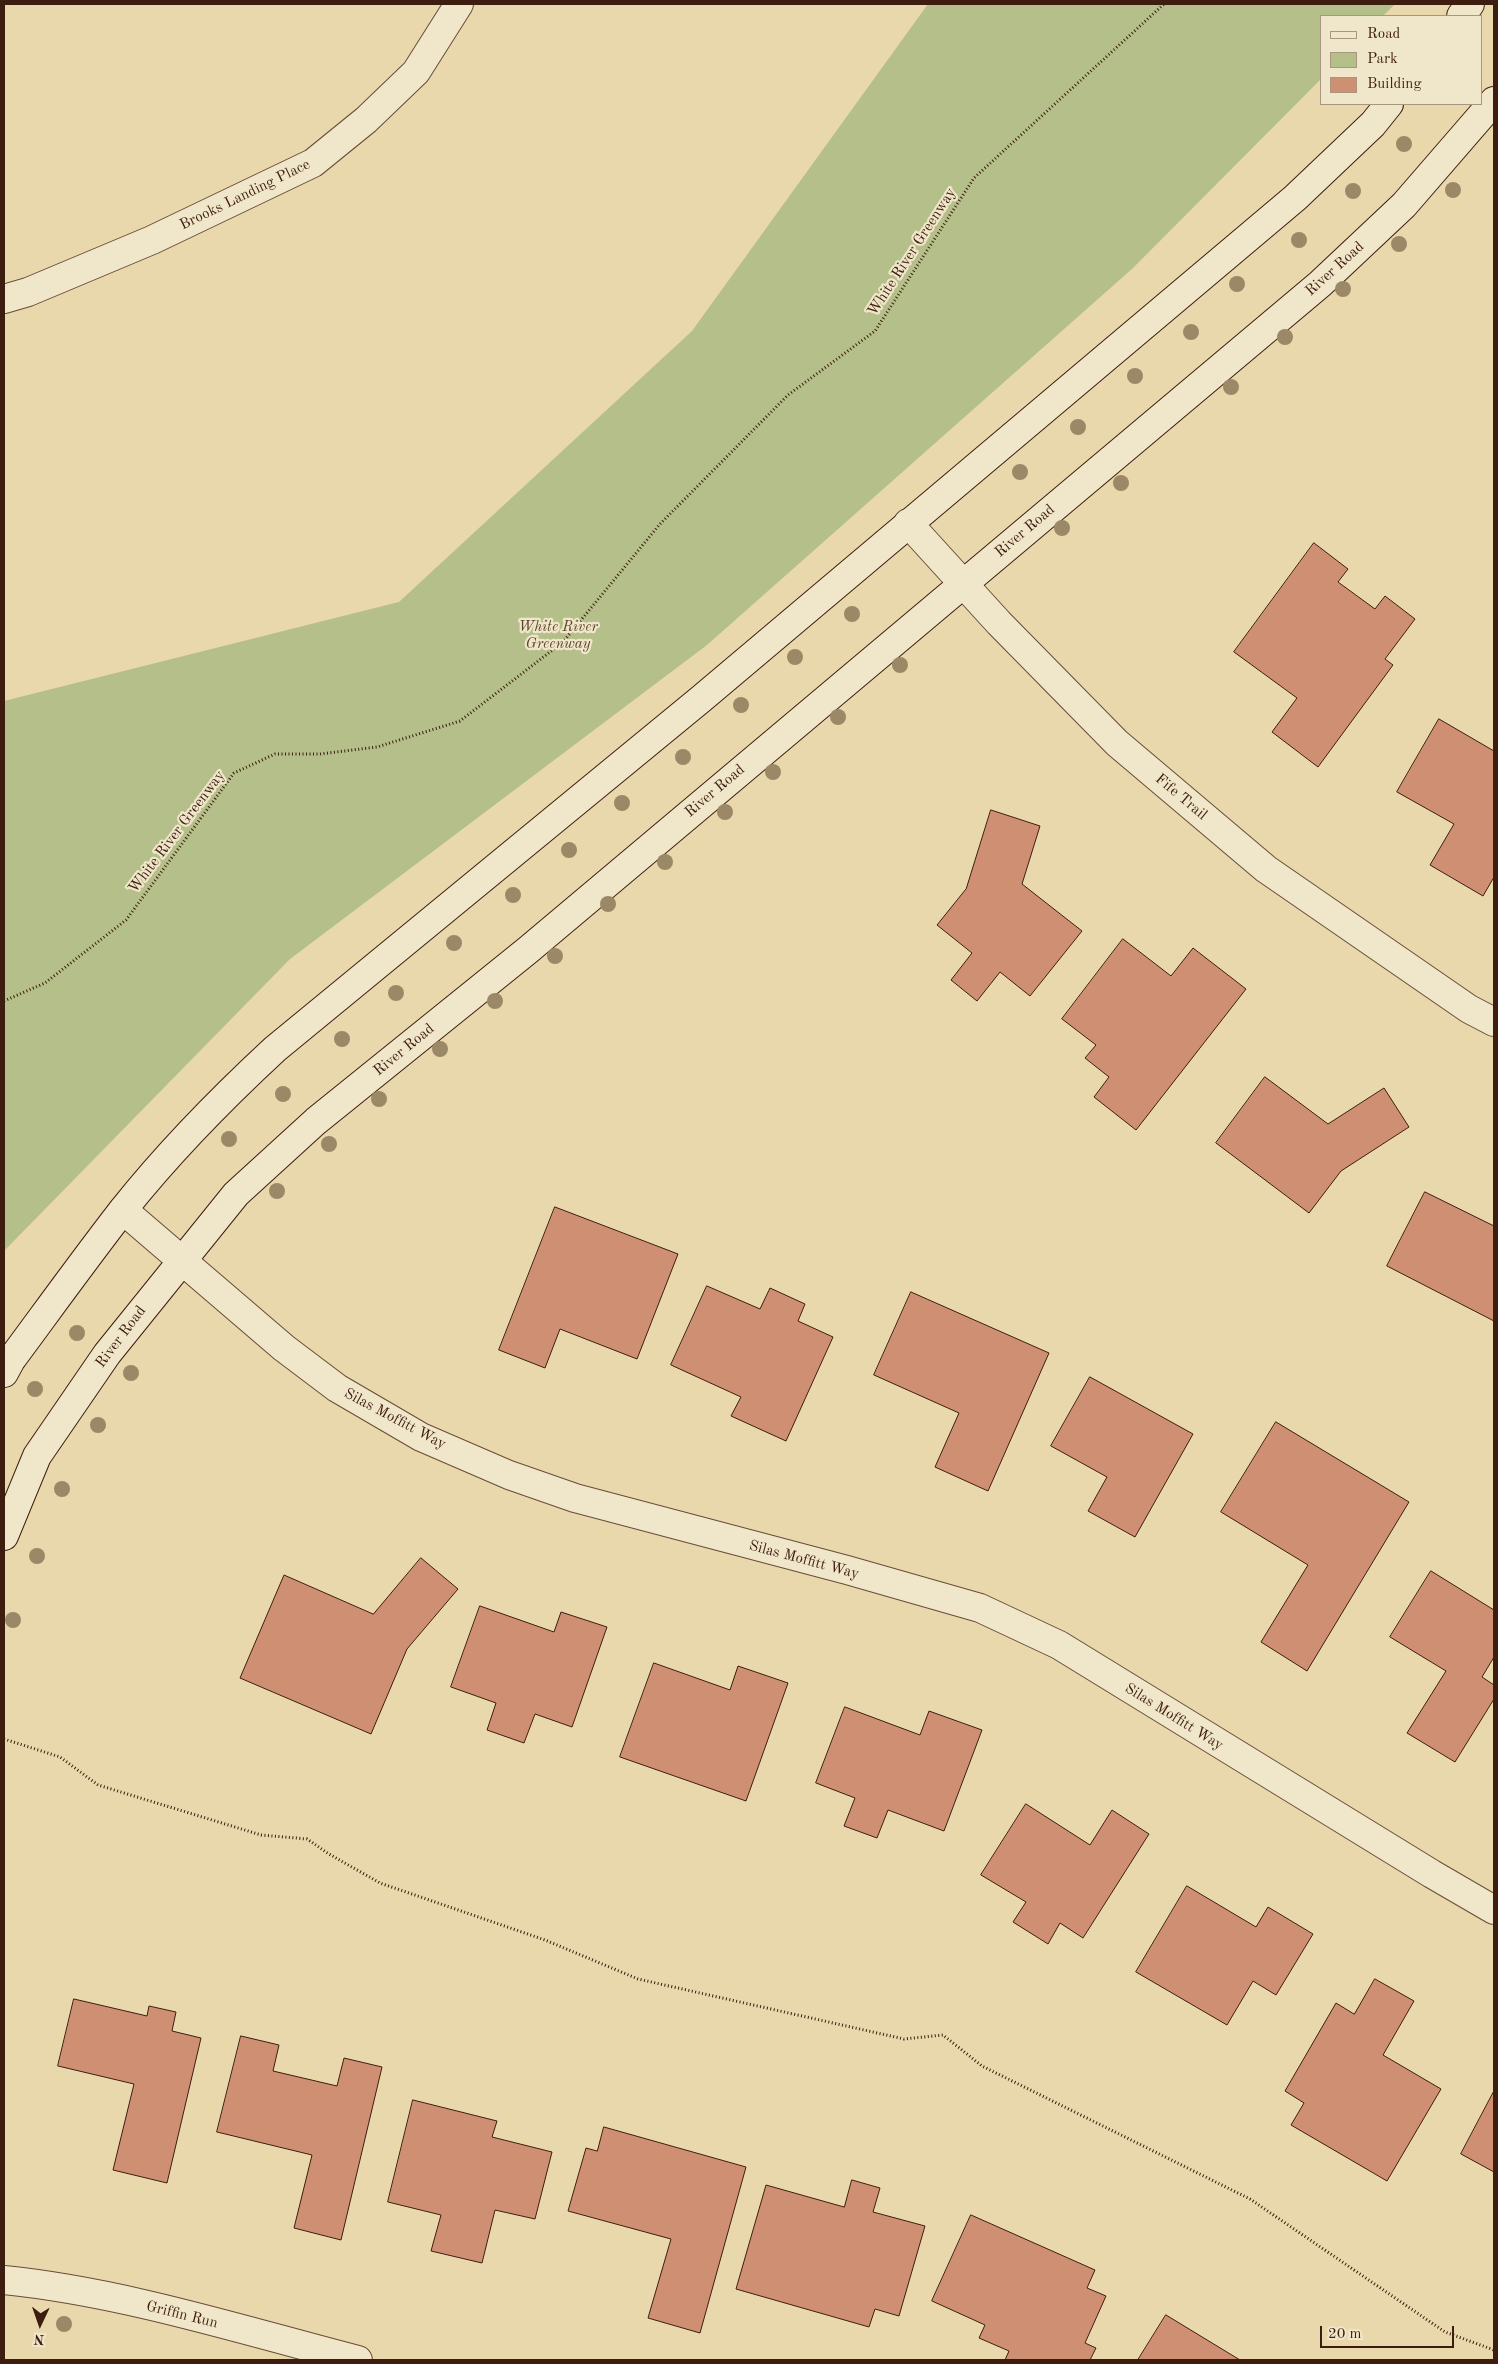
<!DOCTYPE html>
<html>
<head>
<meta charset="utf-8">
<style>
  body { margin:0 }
  #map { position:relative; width:1498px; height:2364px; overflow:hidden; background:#e8d8ac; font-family:"Old Standard TT",serif }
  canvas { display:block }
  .frame { position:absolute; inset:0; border:5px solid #3e1d11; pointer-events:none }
  .legend { position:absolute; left:1320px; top:15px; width:162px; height:90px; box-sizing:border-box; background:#f0e6c9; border:1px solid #a9967f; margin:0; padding:6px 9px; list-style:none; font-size:15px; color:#3e1d11 }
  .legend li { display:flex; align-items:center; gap:10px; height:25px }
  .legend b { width:25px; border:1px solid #a9967f }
  .north { position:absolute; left:15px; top:2299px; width:50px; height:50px; -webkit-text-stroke:4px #f0e6c9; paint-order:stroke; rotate:183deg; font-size:14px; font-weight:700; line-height:20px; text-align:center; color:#3e1d11 }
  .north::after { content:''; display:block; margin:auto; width:18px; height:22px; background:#3e1d11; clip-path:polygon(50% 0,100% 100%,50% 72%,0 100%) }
  .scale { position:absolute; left:1320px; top:2326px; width:134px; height:22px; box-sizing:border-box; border:2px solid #3e1d11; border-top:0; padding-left:6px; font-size:15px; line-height:18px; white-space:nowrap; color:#3e1d11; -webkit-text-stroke:4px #f0e6c9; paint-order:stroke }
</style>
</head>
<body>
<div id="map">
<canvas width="1498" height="2364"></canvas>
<div class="frame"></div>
<ul class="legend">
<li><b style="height:6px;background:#f0e6c9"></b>Road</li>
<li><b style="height:14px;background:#b4bf8a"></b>Park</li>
<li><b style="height:14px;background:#cf8f72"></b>Building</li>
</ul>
<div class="north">N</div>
<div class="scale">20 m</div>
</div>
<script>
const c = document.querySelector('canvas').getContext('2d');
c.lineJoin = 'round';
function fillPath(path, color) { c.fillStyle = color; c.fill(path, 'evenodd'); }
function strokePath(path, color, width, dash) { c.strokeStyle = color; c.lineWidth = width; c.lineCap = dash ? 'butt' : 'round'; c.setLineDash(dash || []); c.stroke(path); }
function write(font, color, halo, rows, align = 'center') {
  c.font = font + ' "Old Standard TT",serif'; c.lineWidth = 4.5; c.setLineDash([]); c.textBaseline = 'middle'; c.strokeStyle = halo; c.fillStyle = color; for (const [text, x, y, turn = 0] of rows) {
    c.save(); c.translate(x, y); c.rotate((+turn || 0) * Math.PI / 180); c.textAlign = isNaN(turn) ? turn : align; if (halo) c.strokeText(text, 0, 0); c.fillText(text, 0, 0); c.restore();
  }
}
const green = new Path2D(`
  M928 4H1395L1383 16H1322V78L1133 268 707 645 290 959 4 1251V701L399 602 692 331Z`);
const building = new Path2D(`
  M1314 543 1348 569 1338 582 1375 609 1385 596 1415 619 1385 659 1393 665 1318 767 1272 732 1297 698 1234 652Z
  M1439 719 1494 751V877L1483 896 1430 865 1454 824 1397 792Z
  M991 810 1040 826 1022 884 1082 931 1030 996 1000 972 977 1001 951 980 972 953 937 925 966 889Z
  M1123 939 1171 976 1193 948 1246 989 1136 1130 1094 1097 1109 1077 1085 1058 1096 1045 1062 1019Z
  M1265 1077 1328 1124 1384 1088 1409 1127 1341 1171 1309 1213 1216 1143Z
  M1425 1192 1494 1226V1321L1387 1266Z
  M555 1207 678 1254 637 1359 560 1329 545 1368 499 1350Z
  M707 1286 760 1309 770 1288 805 1304 798 1321 833 1337 786 1441 731 1416 741 1397 671 1365Z
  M911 1292 1049 1353 988 1491 935 1467 959 1413 874 1375Z
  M1090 1377 1193 1434 1135 1537 1088 1511 1107 1477 1051 1446Z
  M1276 1422 1409 1502 1307 1671 1261 1642 1308 1565 1221 1512Z
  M421 1558 458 1589 407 1649 371 1734 240 1678 284 1575 373 1614Z
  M1431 1571 1494 1610V1657L1482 1677 1494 1685V1699L1455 1762 1407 1733 1446 1671 1390 1637Z
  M480 1606 554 1632 561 1612 607 1627 572 1727 535 1714 524 1743 487 1730 496 1703 451 1687Z
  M654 1663 730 1690 738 1666 788 1683 746 1801 620 1757Z
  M845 1707 920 1735 929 1711 982 1730 944 1831 888 1810 877 1838 844 1826 855 1798 816 1783Z
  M1026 1804 1090 1845 1112 1810 1149 1834 1083 1938 1060 1923 1048 1944 1013 1922 1026 1902 981 1875Z
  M1187 1886 1256 1927 1268 1907 1313 1934 1276 1995 1253 1981 1227 2025 1136 1972Z
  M1375 1979 1414 2001 1383 2055 1441 2089 1387 2181 1291 2125 1304 2103 1285 2091 1336 2003 1354 2014Z
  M74 1999 147 2016 149 2006 176 2012 172 2031 201 2038 167 2183 113 2170 134 2084 58 2066Z
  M241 2036 279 2045 273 2071 337 2086 344 2058 382 2067 341 2240 294 2228 312 2155 217 2132Z
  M1494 2091V2172L1461 2154Z
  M413 2100 497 2121 492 2137 552 2152 535 2219 495 2210 482 2263 431 2251 441 2215 388 2202Z
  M604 2127 746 2167 700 2333 648 2318 671 2239 568 2211 586 2148 597 2151Z
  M852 2180 880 2188 873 2212 925 2226 899 2316 875 2309 869 2327 736 2289 766 2185 844 2207Z
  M971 2215 1095 2270 1087 2288 1106 2296 1085 2343 1096 2348 1090 2360H1005L1009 2351 979 2338 985 2325 932 2301Z
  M1166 2315 1240 2360H1138Z`);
const path = new Path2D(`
  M4 1001 45 983 126 920 234 773 275 754H320L377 747 460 721 563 642 660 524 788 395 875 331 974 178 1164 4
  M4 1739 60 1757 98 1785 261 1835 307 1839 329 1854 380 1883 545 1940 638 1979 904 2039 943 2035 982 2066 1250 2199 1445 2332 1494 2350`);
const minor = new Path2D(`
  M4 299 28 292 152 240 313 163 366 120 416 72 459 4
  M908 523 999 623 1117 743 1266 869 1469 1009 1494 1022
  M123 1210 284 1348 337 1388 421 1437 509 1475 575 1498 847 1570 980 1608 1059 1645 1432 1874 1494 1910
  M4 2280C123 2292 242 2330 358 2360`);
const secondary = new Path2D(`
  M1461 16 1470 4
  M4 1373 11 1360C48 1310 84 1260 122 1211 168 1153 221 1099 275 1049L701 699 1295 198 1373 124 1389 104
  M4 1536 37 1456 107 1354 236 1194 316 1121 528 950 1320 284 1404 205 1494 101`);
const trees = [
  [1404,144],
  [1453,190],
  [1353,191],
  [1299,240],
  [1399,244],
  [1237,284],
  [1343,289],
  [1191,332],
  [1285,337],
  [1135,376],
  [1231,387],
  [1078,427],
  [1020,472],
  [1121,483],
  [1062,528],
  [852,614],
  [795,657],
  [900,665],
  [741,705],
  [838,717],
  [683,757],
  [773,772],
  [622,803],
  [725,812],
  [569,850],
  [665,862],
  [513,895],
  [608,904],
  [454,943],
  [555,956],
  [396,993],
  [495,1001],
  [342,1039],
  [440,1049],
  [283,1094],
  [379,1099],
  [229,1139],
  [329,1144],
  [277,1191],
  [77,1333],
  [131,1373],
  [35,1389],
  [98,1425],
  [62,1489],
  [37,1556],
  [13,1620],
  [64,2324]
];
const streetNames = [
  ["Brooks Landing Place",245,195,-26],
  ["White River Greenway",912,252,-57],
  ["River Road",1335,269,-42],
  ["River Road",1025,531,-40],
  ["River Road",715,791,-40],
  ["Fife Trail",1181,797,40],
  ["White River Greenway",177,832,-53],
  ["River Road",404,1050,-39],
  ["River Road",121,1337,-53],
  ["Silas Moffitt Way",395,1419,28],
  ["Silas Moffitt Way",804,1560,15],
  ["Silas Moffitt Way",1174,1717,32],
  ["Griffin Run",182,2315,14]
];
const parkNames = [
  ["White River",558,627],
  ["Greenway",558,644]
];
fillPath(green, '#b4bf8a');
fillPath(building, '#cf8f72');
strokePath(building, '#3e1d11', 1);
strokePath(minor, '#684c38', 30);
strokePath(secondary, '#3e1d11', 30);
strokePath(path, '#3e1d11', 3, [1, 2.5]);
strokePath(minor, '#f0e6c9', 28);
strokePath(secondary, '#f0e6c9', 28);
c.fillStyle = '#9b8867';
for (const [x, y] of trees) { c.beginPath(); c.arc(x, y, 8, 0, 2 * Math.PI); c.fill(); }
write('15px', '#3e1d11', '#f0e6c9', streetNames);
write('italic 15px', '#5c462f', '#f0e6c9', parkNames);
</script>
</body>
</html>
